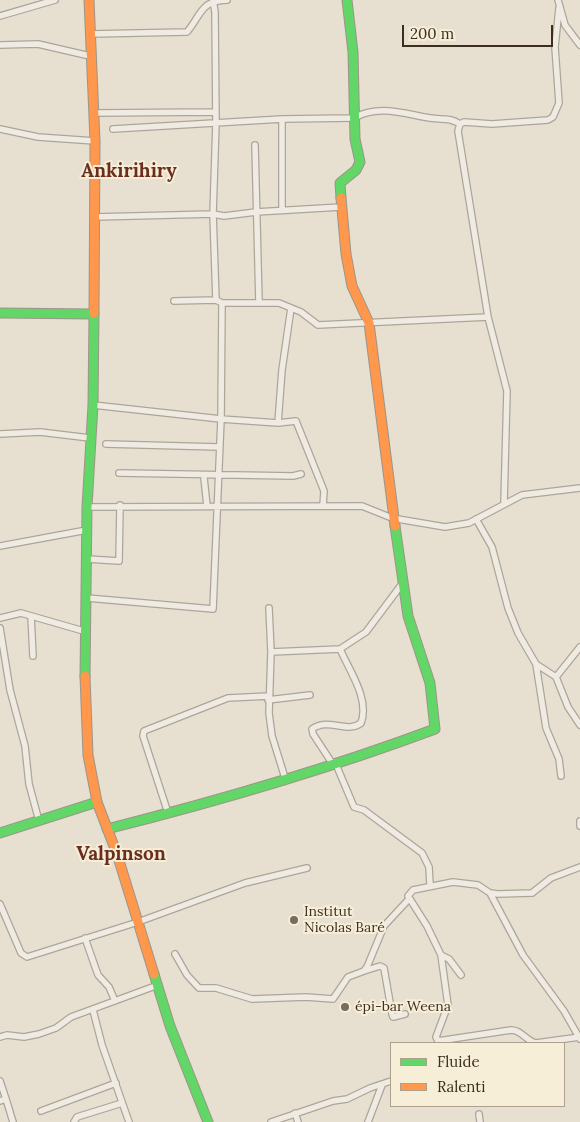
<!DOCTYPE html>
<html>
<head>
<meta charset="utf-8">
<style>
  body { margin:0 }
  #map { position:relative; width:580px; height:1122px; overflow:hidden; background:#e7e0d1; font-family:Lora,serif }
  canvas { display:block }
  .legend { position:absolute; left:390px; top:1042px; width:175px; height:65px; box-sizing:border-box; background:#f7eed8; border:1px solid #ada18e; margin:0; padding:6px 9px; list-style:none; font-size:15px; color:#3d2e20 }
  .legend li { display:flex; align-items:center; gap:10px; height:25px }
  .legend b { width:25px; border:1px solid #ada18e }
  .scale { position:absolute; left:402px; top:25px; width:151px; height:22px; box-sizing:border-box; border:2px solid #3d2e20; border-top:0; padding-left:6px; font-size:15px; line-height:18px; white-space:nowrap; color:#3d2e20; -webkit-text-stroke:4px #f7eed8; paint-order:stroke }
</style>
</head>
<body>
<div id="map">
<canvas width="580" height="1122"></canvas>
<ul class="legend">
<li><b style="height:6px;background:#63d668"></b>Fluide</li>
<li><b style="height:6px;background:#ff974d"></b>Ralenti</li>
</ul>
<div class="scale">200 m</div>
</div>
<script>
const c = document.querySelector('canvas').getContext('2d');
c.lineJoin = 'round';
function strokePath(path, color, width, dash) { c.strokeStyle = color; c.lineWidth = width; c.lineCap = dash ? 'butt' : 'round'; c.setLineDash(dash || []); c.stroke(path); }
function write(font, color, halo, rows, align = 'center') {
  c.font = font + ' Lora,serif'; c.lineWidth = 4; c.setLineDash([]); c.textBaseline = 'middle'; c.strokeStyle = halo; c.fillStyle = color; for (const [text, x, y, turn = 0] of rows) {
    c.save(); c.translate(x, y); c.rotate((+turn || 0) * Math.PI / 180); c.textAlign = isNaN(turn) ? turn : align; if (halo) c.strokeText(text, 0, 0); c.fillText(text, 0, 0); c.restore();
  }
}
const street = new Path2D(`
  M213 0 215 12 216 123 213 214 216 300
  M558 0 565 25 580 45
  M0 16 55 0
  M90 34 187 32C202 14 200 1 227 0
  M0 45 38 44 90 56
  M95 113 214 112
  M282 119V210
  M0 129 38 137 95 141
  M113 129 282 119 354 118C378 104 405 114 430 118 442 120 449 117 460 124
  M255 145 259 303
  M94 217 213 214 224 216 256 212 341 207
  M174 301 216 300 222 303H279L301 312 318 325 488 317
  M93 405 221 419 278 423 296 421 324 491 323 506
  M278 423 282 370 291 308
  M0 434 40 432 90 438
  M106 444 219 447
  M119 473 293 476 301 474
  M204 478 207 506
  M504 503 507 391 488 317 458 131 460 124 464 122 492 124 548 120 553 117 559 103 555 47 559 8
  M87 507 362 506 392 518 445 527 469 523 522 495 580 488
  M476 519 492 547 508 608 518 633 536 664 556 677 568 707 580 725
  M0 546 87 530
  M87 559 119 561 120 505
  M87 598 213 609 221 419 222 303
  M269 608 271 652 269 713 272 736 285 778
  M31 616 33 656
  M0 618 21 613 87 632
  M0 628 10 690 25 746 29 784 39 821
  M271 652 340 649 366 632 402 584
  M536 664 546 728 559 759 561 776
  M556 677 580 647
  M268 700 310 695
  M335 762 354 807 364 810 422 853 429 867 430 885
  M332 763 313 734 312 729C329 717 347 734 361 723 370 699 349 670 340 649
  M168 813 143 736 144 731 228 698 269 696
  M580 821V826
  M580 867 551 878 532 893 498 894 490 893 478 885 453 882 413 890 408 896 427 926 441 955 448 1005 436 1037 438 1041 511 1030C522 1030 526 1041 536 1043L580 1037
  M490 893 523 955 564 1011 580 1039
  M0 904 21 953 27 957 138 922 245 883 307 868
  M85 938 98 975 109 987 115 1001
  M175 954 187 975 199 988H216L252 999 306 997 333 999 348 977 364 971 367 967 384 926 409 899
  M441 955 449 959 461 975
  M364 971 380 966 384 968 392 1014 393 1017 405 1014
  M93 1010 102 1045 129 1122
  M0 1037 7 1035 24 1037 39 1034 56 1028 71 1017 158 985
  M0 1081 6 1099
  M0 1101 6 1099 13 1122
  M41 1111 116 1083
  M295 1113 298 1122
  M479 1114 480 1122
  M74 1122 77 1117 122 1103
  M271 1122 333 1101 347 1099 370 1088 391 1081
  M368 1122 382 1085`);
const fast = new Path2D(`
  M341 198 340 183 356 170 360 162 355 139 353 52 347 0
  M0 313 94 314
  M85 676 87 507 93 405 94 313
  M107 829C218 801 328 769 435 729L430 683 408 616 395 526
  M0 833 97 802
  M154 974 170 1026 208 1122`);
const slow = new Path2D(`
  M89 0 95 141 94 313
  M341 198 346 254 352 286 369 323 395 526
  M85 676 88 755 97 802 117 854 154 974`);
const markers = [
  [294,920,5,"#786c5e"],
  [345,1007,5,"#786c5e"]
];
const poiNames = [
  ["Institut",304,912],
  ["Nicolas Baré",304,928],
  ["épi-bar Weena",355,1007]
];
const districtNames = [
  ["Ankirihiry",129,172],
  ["Valpinson",121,855]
];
strokePath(street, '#ada599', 8);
strokePath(fast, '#9c958a', 11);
strokePath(slow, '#9c958a', 11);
strokePath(street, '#efebe3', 5.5);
strokePath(fast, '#63d668', 9);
strokePath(slow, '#ff974d', 9);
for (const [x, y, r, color] of markers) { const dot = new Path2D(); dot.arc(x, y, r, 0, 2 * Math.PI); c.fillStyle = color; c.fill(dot); strokePath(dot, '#f7eed8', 2); }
write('14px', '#3d2e20', '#f7eed8', poiNames, 'left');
write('bold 19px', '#6b2e1e', '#f7eed8', districtNames);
</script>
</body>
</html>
